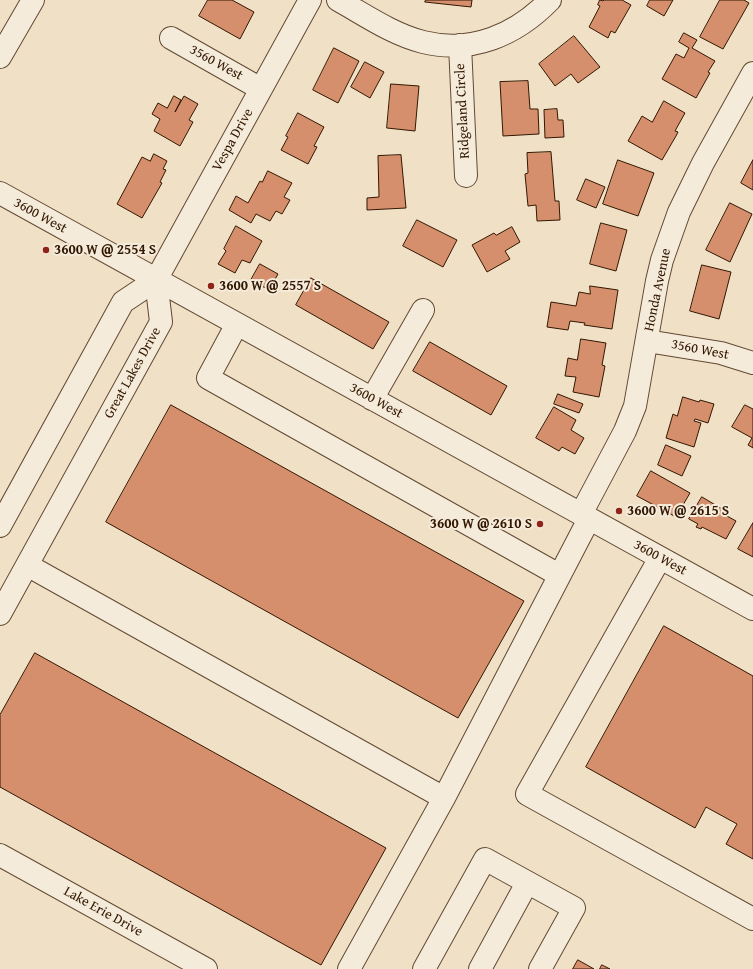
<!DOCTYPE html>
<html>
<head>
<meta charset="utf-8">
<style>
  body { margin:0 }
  canvas { display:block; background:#f0e0c6 }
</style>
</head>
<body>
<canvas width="753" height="969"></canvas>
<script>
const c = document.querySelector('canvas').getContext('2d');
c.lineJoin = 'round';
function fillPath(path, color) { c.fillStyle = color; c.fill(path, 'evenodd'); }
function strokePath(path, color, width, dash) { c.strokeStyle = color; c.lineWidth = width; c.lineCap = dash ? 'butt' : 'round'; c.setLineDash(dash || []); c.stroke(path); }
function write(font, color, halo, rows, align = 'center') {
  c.font = font + ' "Gentium Book Plus",serif'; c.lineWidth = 4; c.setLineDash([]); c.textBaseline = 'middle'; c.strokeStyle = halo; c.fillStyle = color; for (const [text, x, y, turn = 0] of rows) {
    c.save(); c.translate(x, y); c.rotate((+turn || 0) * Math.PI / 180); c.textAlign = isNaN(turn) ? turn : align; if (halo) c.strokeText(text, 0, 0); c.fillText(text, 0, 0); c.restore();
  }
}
const building = new Path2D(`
  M208 0H232L254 12 240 39 199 16Z
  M426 0H472L471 7 425 2Z
  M600 0 603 1 604 0H622L631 5 615 33 611 31 608 38 589 27 600 6 598 5Z
  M650 0H673L664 16 647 6Z
  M720 0H744L749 3 723 49 700 37Z
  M684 33 697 40 692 48 715 61 708 72 710 73 696 98 662 79 676 54 684 58 689 48 679 42Z
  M574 36 600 67 578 83 571 74 555 86 539 64Z
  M334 48 359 61 338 103 313 90Z
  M365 62 384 72 370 98 351 87Z
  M528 81 530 109H538L539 134 503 136 500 82Z
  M391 84 419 86 415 131 387 128Z
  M174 96 181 100 175 112 184 96 198 104 189 120 193 122 180 146 154 131 160 119 152 114 158 103 167 108Z
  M664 101 685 113 675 131 678 132 676 136 662 160 628 141 642 116 652 122Z
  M557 109 558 120H563L564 137 545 138 544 110Z
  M298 113 324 127 314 146 317 147 308 164 281 150 288 137 286 136Z
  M551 152 555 201H559L560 220 537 221 536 205 528 206 525 174 528 173 527 153Z
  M154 154 167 161 163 169 166 170 160 182 162 183 142 218 117 204 142 157 150 161Z
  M401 155 406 208 367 210V198L379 197 378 156Z
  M618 160 654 173 638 216 603 204Z
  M753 160V190L741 183Z
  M268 171 292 183 284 197 290 200 282 214 276 211 270 221 256 214 251 223 229 210 236 196 248 203 260 181 262 182Z
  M586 179 605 187 596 208 577 200Z
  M730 203 752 214 730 262 706 250Z
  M417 220 457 240 443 267 403 246Z
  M601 223 627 230 616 271 590 264Z
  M236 226 262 241 250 263 242 260 235 273 218 264 226 251 224 249Z
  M512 227 520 242 505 251 510 259 487 272 472 245 494 233 496 235Z
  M260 264 278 274 269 290 251 280Z
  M702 265 731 272 719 319 690 311Z
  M311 278 389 322 373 349 296 305Z
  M590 286 618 290 612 329 584 325 585 323 570 321 568 330 547 327 551 302 576 306 579 292 590 294Z
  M581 339 606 343 602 365 605 366 599 397 573 392 576 377 565 376 568 358 577 360Z
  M430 342 507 386 491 415 413 371Z
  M558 394 583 404 579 413 554 404Z
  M683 397 699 402 700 400 714 404 708 423 695 419 694 421 701 423 694 447 666 438 673 414 677 416Z
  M171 405 524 601 458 718 106 522Z
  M745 405 753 409V448L748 445 752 438 732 427Z
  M554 407 576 420 571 430 584 438 575 454 562 447 559 451 536 438Z
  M666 445 691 456 682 476 658 465Z
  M651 471 690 493 676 517 637 496Z
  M702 497 729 513 727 516 736 521 726 539 702 527 701 529 696 527 698 524 689 519Z
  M753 523V557L738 549Z
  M664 626 753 676V859L726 844 737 824 706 807 695 828 586 767Z
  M35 653 386 848 321 965 0 787V715Z
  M578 960 594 969H573Z
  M602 965 610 969H600Z`);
const minor = new Path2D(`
  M338 0C365 15 392 34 423 42 472 54 516 35 550 0
  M171 38 261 89
  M460 45 466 176
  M0 57 33 0
  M0 193 753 609
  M237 324 208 378 559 575
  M647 341 721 353 753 363
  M372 399 423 310
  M581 514 625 431 635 406 657 281 662 260 679 212 703 163 753 73
  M0 526 123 302 156 280 310 0
  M660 558 527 794 753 919
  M27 565 444 798 589 519
  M0 614 161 322 156 280
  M0 855 206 969
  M349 969 444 798
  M424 969 485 859 574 908 540 969
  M480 969 527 883`);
const markers = [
  [46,250,4,"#8f2418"],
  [211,286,4,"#8f2418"],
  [619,511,4,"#8f2418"],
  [540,524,4,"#8f2418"]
];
const streetNames = [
  ["3560 West",216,63,29],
  ["Ridgeland Circle",463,111,-93],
  ["Vespa Drive",233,140,-61],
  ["3600 West",40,216,29],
  ["Honda Avenue",658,290,-78],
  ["3560 West",700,350,11],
  ["Great Lakes Drive",133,373,-61],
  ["3600 West",376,401,29],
  ["3600 West",660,558,29],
  ["Lake Erie Drive",103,912,29]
];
const poiNames = [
  ["3600 W @ 2554 S",54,250],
  ["3600 W @ 2557 S",219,286],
  ["3600 W @ 2615 S",627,511],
  ["3600 W @ 2610 S",532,524,"right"]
];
fillPath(building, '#d58f6c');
strokePath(building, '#321700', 1);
strokePath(minor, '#624932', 24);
strokePath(minor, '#f5ebda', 22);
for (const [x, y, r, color] of markers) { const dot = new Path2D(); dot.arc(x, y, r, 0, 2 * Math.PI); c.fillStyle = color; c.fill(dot); strokePath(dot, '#f5ebda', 1.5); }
write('14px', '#321700', '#f5ebda', streetNames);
write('bold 14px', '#321700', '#f5ebda', poiNames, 'left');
</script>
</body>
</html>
